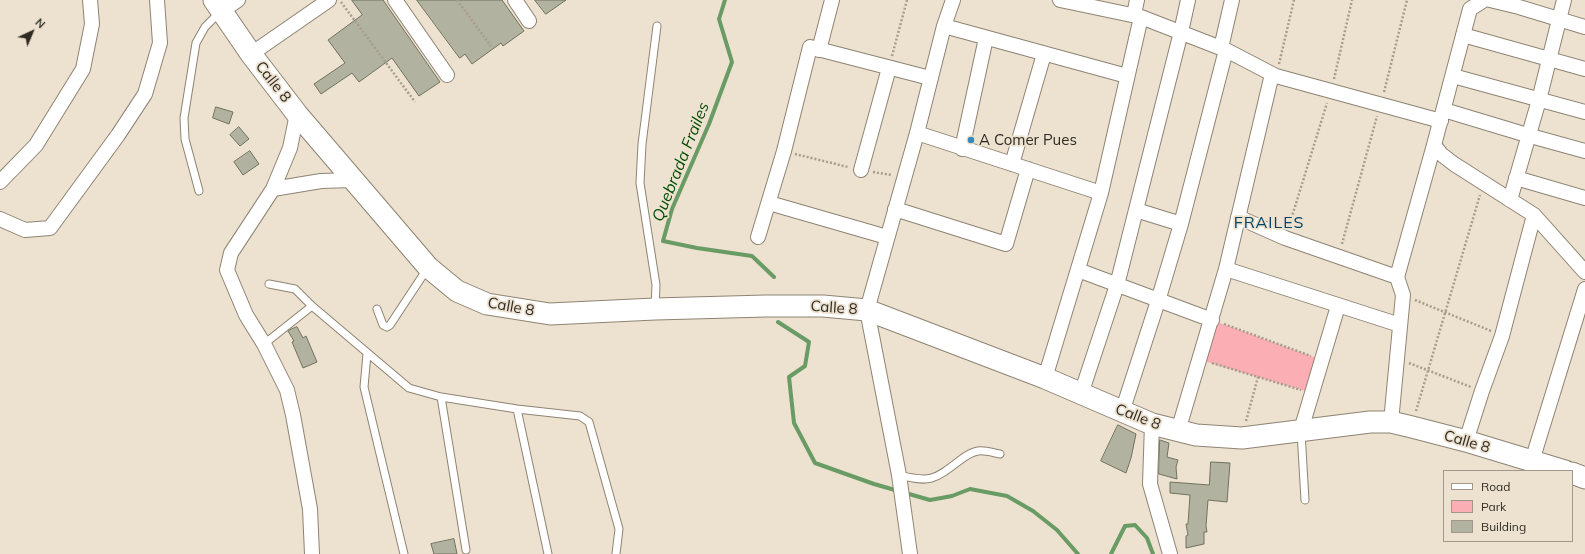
<!DOCTYPE html>
<html>
<head>
<meta charset="utf-8">
<style>
  body { margin:0 }
  #map { position:relative; width:1585px; height:554px; overflow:hidden; background:#ede1cf; font-family:Mulish,sans-serif }
  canvas { display:block }
  .legend { position:absolute; left:1443px; top:470px; width:130px; height:72px; box-sizing:border-box; background:#ede1cf; border:1px solid #a1988b; margin:0; padding:5px 7px; list-style:none; font-size:12px; color:#2f2b24 }
  .legend li { display:flex; align-items:center; gap:8px; height:20px }
  .legend b { width:20px; border:1px solid #a1988b }
  .north { position:absolute; left:12px; top:12px; width:40px; height:40px; -webkit-text-stroke:3px #ede1cf; paint-order:stroke; rotate:44deg; font-size:11px; font-weight:700; line-height:16px; text-align:center; color:#2f2b24 }
  .north::after { content:''; display:block; margin:auto; width:14px; height:18px; background:#2f2b24; clip-path:polygon(50% 0,100% 100%,50% 72%,0 100%) }
</style>
</head>
<body>
<div id="map">
<canvas width="1585" height="554"></canvas>
<ul class="legend">
<li><b style="height:5px;background:#fff"></b>Road</li>
<li><b style="height:11px;background:#fbaeb3"></b>Park</li>
<li><b style="height:11px;background:#b1b29f"></b>Building</li>
</ul>
<div class="north">N</div>
</div>
<script>
const c = document.querySelector('canvas').getContext('2d');
c.lineJoin = 'round';
function fillPath(path, color) { c.fillStyle = color; c.fill(path, 'evenodd'); }
function strokePath(path, color, width, dash) { c.strokeStyle = color; c.lineWidth = width; c.lineCap = dash ? 'butt' : 'round'; c.setLineDash(dash || []); c.stroke(path); }
function write(font, color, halo, rows, align = 'center') {
  c.font = font + ' Mulish,sans-serif'; c.lineWidth = 3.5; c.setLineDash([]); c.textBaseline = 'middle'; c.strokeStyle = halo; c.fillStyle = color; for (const [text, x, y, turn = 0] of rows) {
    c.save(); c.translate(x, y); c.rotate((+turn || 0) * Math.PI / 180); c.textAlign = isNaN(turn) ? turn : align; if (halo) c.strokeText(text, 0, 0); c.fillText(text, 0, 0); c.restore();
  }
}
const green = new Path2D(`
  M1212 320 1322 360 1312 393 1200 360Z`);
const stream = new Path2D(`
  M725 0 719 19 732 62 709 124 672 209 663 241 697 248 752 256 774 277
  M778 322 809 342 805 366 789 377 794 423 815 463 874 484 930 500 952 496 970 489 1007 496 1033 511 1057 530 1078 554
  M1111 554 1125 526 1135 525 1147 538 1153 554`);
const building = new Path2D(`
  M352 0H383L440 82 419 96 392 58 359 82 352 73 321 94 314 84 345 63 328 40 362 15Z
  M417 0H502L524 31 503 46 501 43 472 64 465 54 460 58Z
  M535 0H566L546 14Z
  M216 107 233 112 229 124 213 118Z
  M239 127 249 139 240 146 230 135Z
  M250 151 259 164 243 175 234 162Z
  M297 327 303 338 306 336 317 362 303 368 292 342 294 341 288 331Z
  M1118 425 1136 434 1131 458 1126 473 1101 461Z
  M1160 440 1169 443 1167 457 1178 460 1176 467 1177 479 1159 474Z
  M1211 462 1230 463 1227 502 1208 500 1206 526 1207 532H1204V544L1186 548V536L1188 535 1186 524H1188L1190 495 1170 493V482L1209 485Z
  M454 539 457 554H434L431 544Z`);
const path = new Path2D(`
  M457 0 491 46
  M341 2 415 102
  M892 56 907 0
  M1279 64 1294 0
  M1334 79 1352 0
  M1384 92 1407 0
  M795 154 848 167
  M873 172 892 175
  M1289 226 1327 103
  M1342 244 1377 116
  M1415 300 1491 331
  M1224 324 1311 356
  M1212 363 1301 390
  M1409 363 1471 387
  M1416 411 1480 195
  M1246 421 1258 377`);
const lane = new Path2D(`
  M199 191 185 139 184 118 196 43 205 27 220 12
  M269 284 295 289 312 306 409 388 441 397 517 409 580 416 589 422 619 529 616 554
  M655 308 656 285 640 183 642 144 657 26
  M377 309 383 325 387 327 390 325 427 269
  M264 344 312 306
  M367 354 364 387 404 554
  M441 397 466 550
  M517 409 548 554
  M1301 432 1305 500
  M899 475C930 483 934 480 959 461 964 457 972 452 978 451 985 450 994 453 1000 454`);
const street = new Path2D(`
  M395 0 447 75
  M515 0 529 21
  M1060 0 1141 17 1226 50 1276 76 1441 121
  M1490 0 1519 7 1585 27
  M222 11 238 0
  M1134 15 1137 0
  M944 26 1127 76
  M1463 35 1585 69
  M1221 48 1232 0
  M819 50 832 0
  M251 54 329 0
  M1453 76 1585 112
  M1444 110 1527 135 1585 151
  M297 114 290 148 273 189 231 253 227 270 246 315 264 344 287 390 293 415 310 509 312 554
  M917 133 1101 193
  M1434 145 1441 154 1454 164 1534 215 1585 272
  M962 149 986 38
  M1012 164 1044 54
  M861 170 889 68
  M1516 178 1585 198
  M0 182 36 145 83 69 92 24 90 0
  M273 189 321 181 353 180
  M1510 200 1539 100 1564 0
  M769 203 887 237
  M895 209 1006 244 1028 169
  M1136 210 1181 224
  M1238 217 1285 238 1397 277
  M0 219 25 230 50 228 118 135 145 94 160 43 157 0
  M758 237 784 151 810 47 930 78
  M1226 269 1400 325
  M1078 270 1212 320
  M1045 378 1101 193 1141 17
  M1081 394 1117 285 1181 32 1188 0
  M1122 412 1158 301 1181 224 1226 50
  M1391 422 1403 295 1397 277 1434 145 1470 9 1484 0
  M1152 424 1150 484 1170 554
  M1301 430 1338 306
  M1178 431 1226 269 1272 74
  M1466 441 1482 391 1502 336 1534 215
  M1532 461 1585 289
  M910 554 899 475 867 310 917 133 944 26 953 0`);
const secondary = new Path2D(`
  M214 0 251 54 297 114 428 267 457 291 487 304 550 314 655 309 766 306H823L867 310 1045 378 1152 424 1196 435 1242 438 1370 422H1391L1412 427 1466 441 1565 471
  M1572 473 1585 478`);
const markers = [
  [971,140,4,"#3688b9"]
];
const streetNames = [
  ["Calle 8",273,82,52],
  ["Calle 8",511,307,10],
  ["Calle 8",834,308,4],
  ["Calle 8",1138,417,21],
  ["Calle 8",1467,442,16]
];
const poiNames = [
  ["A Comer Pues",979,140]
];
const waterNames = [
  ["Quebrada Frailes",681,162,-68]
];
const neighbourhoodNames = [
  ["FRAILES",1269,223]
];
fillPath(green, '#fbaeb3');
strokePath(stream, '#699b65', 4);
fillPath(building, '#b1b29f');
strokePath(building, '#70715f', 1);
strokePath(lane, '#8e8473', 9);
strokePath(street, '#8e8473', 16);
strokePath(secondary, '#8e8473', 23);
strokePath(path, '#a69d8f', 2.5, [2, 2]);
strokePath(lane, '#fff', 7);
strokePath(street, '#fff', 14);
strokePath(secondary, '#fff', 21);
for (const [x, y, r, color] of markers) { const dot = new Path2D(); dot.arc(x, y, r, 0, 2 * Math.PI); c.fillStyle = color; c.fill(dot); strokePath(dot, '#ede1cf', 1.5); }
write('15px', '#2f2b24', '#ede1cf', streetNames);
write('15px', '#2f2b24', '#ede1cf', poiNames, 'left');
write('italic 16px', '#004d00', '#ede1cf', waterNames);
c.letterSpacing = '1px';
write('16px', '#034464', '#ede1cf', neighbourhoodNames);
c.letterSpacing = '0px';
</script>
</body>
</html>
